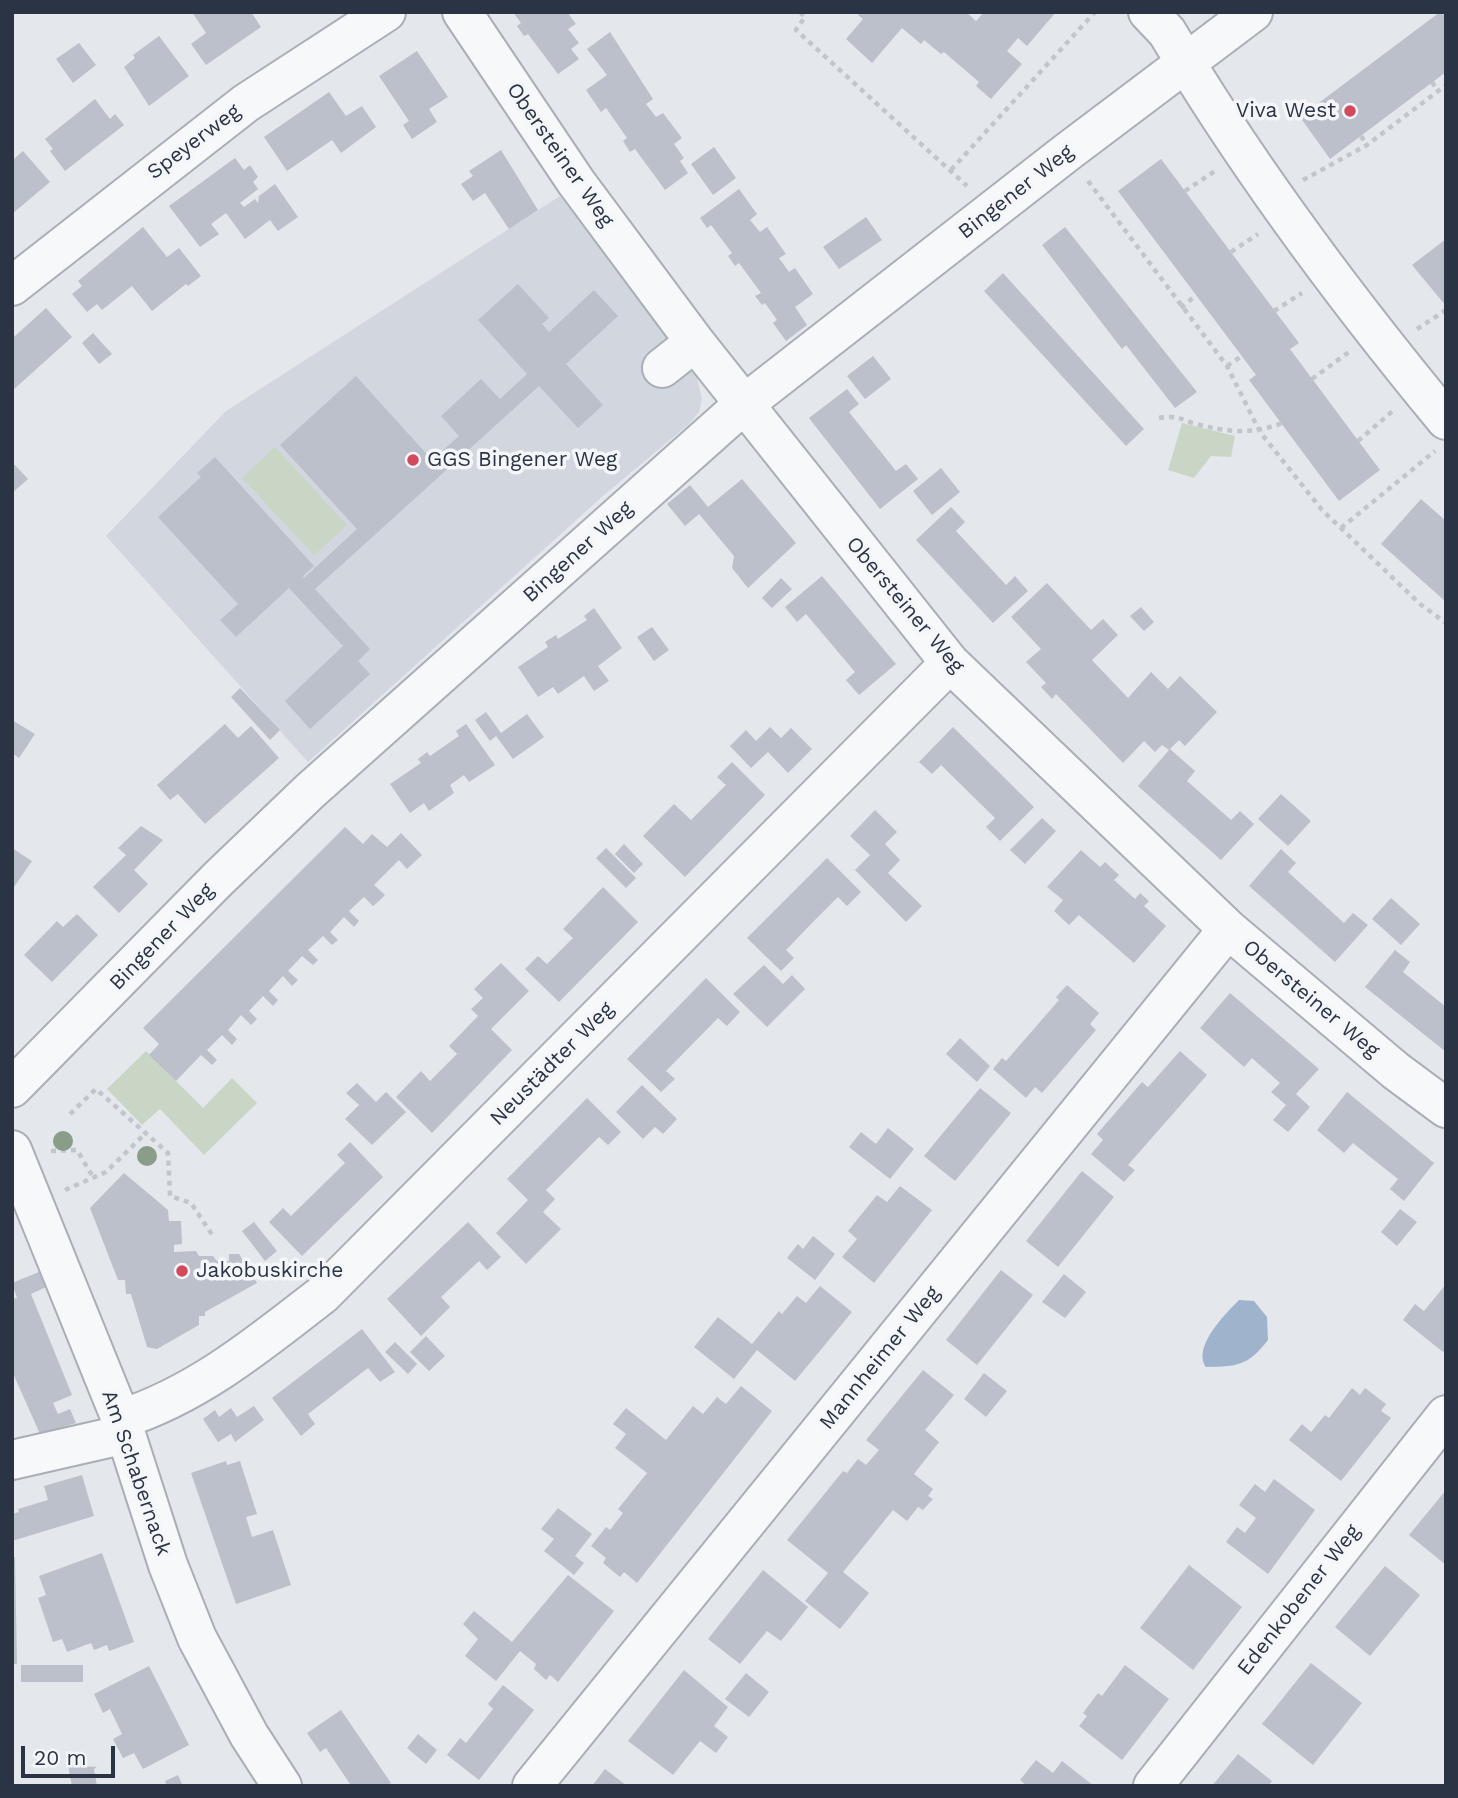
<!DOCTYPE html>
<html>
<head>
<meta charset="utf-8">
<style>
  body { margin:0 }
  #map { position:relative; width:1458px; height:1798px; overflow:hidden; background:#e4e7ec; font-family:"Work Sans",sans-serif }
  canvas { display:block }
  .frame { position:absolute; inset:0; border:14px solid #2b3445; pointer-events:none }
  .scale { position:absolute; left:21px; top:1746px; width:94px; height:32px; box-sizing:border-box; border:4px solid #2b3445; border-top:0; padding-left:9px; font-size:21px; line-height:24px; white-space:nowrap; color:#2b3445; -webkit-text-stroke:5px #f4f6f9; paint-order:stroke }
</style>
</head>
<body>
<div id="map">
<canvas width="1458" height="1798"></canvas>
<div class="frame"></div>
<div class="scale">20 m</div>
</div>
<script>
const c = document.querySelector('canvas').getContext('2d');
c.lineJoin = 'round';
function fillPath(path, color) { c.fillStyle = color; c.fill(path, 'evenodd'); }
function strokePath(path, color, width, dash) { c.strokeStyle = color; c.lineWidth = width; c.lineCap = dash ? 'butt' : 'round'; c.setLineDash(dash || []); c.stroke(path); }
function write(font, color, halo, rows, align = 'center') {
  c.font = font + ' "Work Sans",sans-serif'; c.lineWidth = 7; c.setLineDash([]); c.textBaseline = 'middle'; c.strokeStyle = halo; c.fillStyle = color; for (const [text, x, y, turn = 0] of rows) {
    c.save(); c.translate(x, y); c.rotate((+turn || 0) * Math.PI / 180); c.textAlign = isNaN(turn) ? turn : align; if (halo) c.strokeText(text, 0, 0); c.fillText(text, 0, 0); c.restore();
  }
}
const built = new Path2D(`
  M560 196 696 375 702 398 699 412 689 424 603 496 308 762 106 536 226 411Z`);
const green = new Path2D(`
  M1182 423 1235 436 1231 457 1211 456 1194 478 1168 470Z
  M275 447 347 525 314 555 242 478Z
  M146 1051 203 1108 232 1078 257 1103 204 1155 160 1109 142 1125 107 1089Z`);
const water = new Path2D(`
  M1239 1300 1254 1301 1267 1317 1268 1340C1247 1367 1237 1366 1206 1367 1192 1347 1226 1313 1239 1300Z`);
const building = new Path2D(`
  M192 12H251L261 27 206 65 191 44 206 33Z
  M513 12H567L576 24 568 29 579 43 571 49 579 59 558 74 528 34 524 36 517 26 521 23Z
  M861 12H966L976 21 984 12H1056L1027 46 1018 38 1007 51 1022 64 991 99 976 86 979 82 944 52 941 54 924 40 921 44 902 28 872 63 846 39 863 19 858 15Z
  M1440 12 1446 17V72L1330 159 1300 117Z
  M610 32 653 99 646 104 656 117 663 113 682 138 674 144 684 158 680 161 688 173 665 190 635 149 630 152 623 141 627 138 606 108 601 112 586 90 607 75 587 49Z
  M159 36 189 76 149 106 124 67 135 58 133 55Z
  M79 43 96 65 73 83 56 59Z
  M417 51 448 97 429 109 437 122 412 139 403 125 409 121 379 76Z
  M329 92 346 116 362 106 376 127 341 153 332 140 287 171 264 137Z
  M95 99 110 119 115 114 124 125 65 171 50 151 53 149 45 139Z
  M714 147 736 178 713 195 691 164Z
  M501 150 538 210 509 229 485 193 473 201 461 184 473 176 469 171Z
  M23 151 50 182 12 214V156L14 159Z
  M235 158 244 170 250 165 258 177 253 182 258 189 240 203 244 207 255 199 258 203 259 196 275 184 298 217 278 231 270 220 245 239 226 213 211 224 219 234 200 247 169 206Z
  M1161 159 1299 343 1290 349 1380 470 1339 501 1249 380 1256 375 1118 191Z
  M739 189 757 214 750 220 760 232 767 227 786 254 779 258 789 272 795 268 813 294 795 307 807 325 786 341 773 323 777 320 765 303 762 305 755 296 761 293 739 263 735 266 728 256 732 253 711 225 707 228 700 218Z
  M866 217 882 240 839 269 823 247Z
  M143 227 167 257 179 248 201 276 188 286 186 284 152 311 132 286 102 310 97 304 87 312 72 294 82 286 78 281Z
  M1065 227 1197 392 1175 408 1126 345 1122 349 1042 245Z
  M1446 239V306L1412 265Z
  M1003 273 1144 429 1126 446 984 291Z
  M518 284 549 318 542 324 549 332 594 290 618 316 566 364 603 405 578 428 539 386 315 589 370 649 358 661 370 674 310 729 285 701 343 646 289 588 236 637 220 620 238 604 158 517 201 477 197 473 215 457 314 566 303 576 304 578 357 529 280 445 356 376 432 460 459 436 441 416 481 379 500 399 527 374 478 320Z
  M46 308 72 337 12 391V334L15 336Z
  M93 333 112 354 99 364 82 343Z
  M873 356 891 379 865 399 847 376Z
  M847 389 859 404 849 412 896 471 906 464 918 479 880 509 809 418Z
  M12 462 28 479 12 493Z
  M941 468 960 492 932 515 913 491Z
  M742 479 796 543 748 588 732 568 734 556 699 514 685 526 667 504 690 485 708 507Z
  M1421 499 1446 521V602L1381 544Z
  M951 507 965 522 956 531 1006 585 1015 576 1028 591 993 623 916 540Z
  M822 576 896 664 859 695 846 680 855 672 806 614 797 622 785 607Z
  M781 578 792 589 772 608 762 598Z
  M1047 583 1091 630 1103 619 1118 635 1092 660 1128 698 1151 672 1168 689 1180 676 1217 712 1185 746 1179 740 1170 749 1195 771 1187 781 1231 820 1240 811 1254 824 1221 860 1138 786 1169 750 1162 745 1155 752 1144 741 1123 763 1056 694 1052 699 1041 687 1046 683 1026 662 1041 649 1011 617Z
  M1141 607 1154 622 1144 631 1130 616Z
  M594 608 622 648 598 666 609 681 594 691 584 676 558 694 553 687 538 697 518 667 548 647 545 642 556 635 558 639 587 620 584 616Z
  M652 627 669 650 654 661 637 637Z
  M240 688 280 730 270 740 231 697Z
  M486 712 501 733 527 714 544 737 513 759 496 736 490 741 475 720Z
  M12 720 35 734 19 758 12 753Z
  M225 724 238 738 251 726 279 758 205 824 178 794 170 800 157 785Z
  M466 724 495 765 469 782 464 775 450 785 454 793 429 811 424 803 410 813 390 784 421 763 418 759 427 752 430 756 459 736 456 731Z
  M770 727 781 738 791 728 812 749 788 773 768 752 751 768 730 746 746 730 756 741Z
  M953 727 1034 807 1000 841 986 827 995 818 941 765 932 774 919 762Z
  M732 762 765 795 685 877 643 836 674 804 691 820 726 785 717 777Z
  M1281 794 1311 821 1288 846 1258 819Z
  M875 810 897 832 885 844 900 860 888 873 922 906 906 922 855 870 870 855 850 836Z
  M1042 818 1056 831 1025 864 1010 850Z
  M141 826 163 840 134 870 148 884 119 913 93 887 126 855 118 848Z
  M345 827 363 844 372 834 387 847 401 833 422 855 407 869 399 860 374 885 385 895 379 901 373 906 364 897 349 911 359 921 354 927 344 917 330 932 338 940 332 945 323 936 308 950 318 960 313 965 302 956 288 971 298 980 292 986 283 976 269 991 278 1000 273 1006 263 996 249 1011 257 1019 251 1025 241 1015 228 1030 237 1039 232 1045 222 1035 207 1050 217 1060 212 1065 201 1055 176 1081 149 1055 159 1044 143 1028Z
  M624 844 643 864 634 873 615 854Z
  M12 848 32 861 12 890Z
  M606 848 636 878 626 888 596 858Z
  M1281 849 1296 863 1288 872 1344 923 1353 913 1368 925 1335 962 1249 886Z
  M1081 850 1100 867 1105 862 1119 875 1114 880 1135 899 1140 893 1149 901 1144 906 1166 926 1134 963 1079 915 1069 925 1054 911 1063 900 1047 887Z
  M827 858 861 892 847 906 838 897 812 923 786 950 794 958 781 971 747 938Z
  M603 887 638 922 559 1002 525 969 538 956 547 964 573 938 563 929Z
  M1391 898 1420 924 1401 945 1372 919Z
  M77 914 98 935 52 982 24 955 57 921 63 927Z
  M1395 950 1410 962 1403 972 1446 1007V1052L1365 987Z
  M501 963 529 991 491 1029 512 1050 432 1133 396 1097 421 1071 430 1081 457 1054 449 1046 478 1016 471 1009 483 998 474 989Z
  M764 965 783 984 792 975 805 989 767 1027 733 994Z
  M706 978 740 1012 727 1026 718 1018 666 1071 675 1079 661 1092 627 1059Z
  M1067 985 1099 1013 1090 1024 1096 1030 1042 1093 1035 1087 1026 1098 993 1069 1002 1058 1006 1061 1059 1000 1056 997Z
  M1230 993 1319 1069 1296 1094 1310 1107 1288 1132 1273 1120 1286 1105 1271 1092 1280 1083 1252 1058 1244 1067 1200 1028Z
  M960 1038 990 1066 977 1082 946 1054Z
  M1180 1051 1207 1075 1128 1165 1135 1170 1124 1182 1091 1154 1103 1140 1097 1134 1142 1082 1148 1087Z
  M357 1083 376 1102 386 1092 406 1112 372 1145 345 1119 359 1105 346 1093Z
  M642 1085 677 1119 663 1134 655 1127 643 1139 616 1112Z
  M980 1088 1011 1113 955 1181 924 1156Z
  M1347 1092 1434 1163 1404 1201 1390 1189 1398 1179 1369 1156 1353 1143 1344 1153 1317 1130Z
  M587 1098 621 1132 608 1145 599 1137 546 1190 555 1199 543 1212 561 1229 526 1264 496 1233 528 1200 507 1179Z
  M888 1128 914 1149 890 1179 849 1147 861 1132 876 1144Z
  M350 1142 383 1177 302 1256 269 1222 283 1208 291 1216 345 1163 337 1155Z
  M1082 1171 1114 1197 1058 1267 1026 1241Z
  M124 1173 168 1210 169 1221H181L182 1244 174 1245V1252L196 1251 199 1256H213L217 1261H229V1254H239L257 1283 205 1312V1316H199V1325L157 1349 147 1347 131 1294H126L125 1280H118L90 1208Z
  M900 1186 932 1210 874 1283 842 1257 857 1239 848 1231 877 1195 887 1202Z
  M1400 1209 1417 1222 1397 1246 1381 1232Z
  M254 1222 277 1251 265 1261 242 1231Z
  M468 1222 501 1257 487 1270 479 1261 441 1297 450 1307 421 1336 387 1299Z
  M813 1236 835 1254 815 1280 787 1258 798 1244 803 1249Z
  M1001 1270 1033 1295 977 1365 946 1340Z
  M39 1272 46 1287 31 1294 72 1395 53 1403 58 1414 70 1409 76 1423 40 1434 12 1371V1299L17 1298 12 1283Z
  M1064 1274 1086 1292 1065 1318 1042 1302Z
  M1446 1284V1349L1443 1352 1403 1320 1415 1304 1424 1311Z
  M820 1286 852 1312 795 1381 757 1350 734 1379 694 1347 718 1317 752 1344 779 1311 782 1314 797 1296 806 1303Z
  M362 1329 395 1372 380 1382 368 1368 308 1414 315 1424 301 1436 272 1398Z
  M426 1336 445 1356 429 1371 410 1352Z
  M395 1342 417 1364 408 1374 385 1352Z
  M923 1370 954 1395 925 1430 939 1442 914 1474 933 1489 928 1496 933 1499 923 1510 918 1507 907 1521 893 1510 843 1572 869 1593 840 1629 805 1601 828 1573 787 1540 843 1471 847 1473 858 1459 866 1465 879 1450 866 1440Z
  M984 1373 1007 1391 986 1417 964 1399Z
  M741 1386 772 1411 637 1583 624 1572 620 1577 603 1563 606 1558 591 1546 606 1527 610 1530 623 1513 618 1509 647 1473 615 1448 626 1434 613 1424 626 1408 666 1440 693 1406 703 1414 717 1397 726 1404Z
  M1352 1388 1360 1395 1365 1388 1386 1404 1381 1411 1391 1418 1341 1481 1289 1440 1302 1424 1311 1432 1325 1415 1329 1418Z
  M254 1406 264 1420 235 1442 231 1434 218 1442 203 1419 215 1410 219 1417 231 1408 237 1417Z
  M226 1461 227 1465 240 1461 257 1514 246 1517 252 1537 273 1530 291 1585 236 1604 191 1473Z
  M82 1475 94 1516 12 1541V1514L19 1512 18 1509 48 1500 44 1486Z
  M1274 1479 1315 1510 1268 1574 1226 1542 1237 1527 1245 1533 1256 1518 1239 1505 1255 1484 1265 1492Z
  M1446 1490V1565L1409 1535Z
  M558 1508 592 1534 575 1556 584 1563 574 1575 544 1551 554 1539 541 1529Z
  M102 1553 134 1642 109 1651 107 1645 94 1650 91 1643 67 1652 62 1639 53 1642 38 1598 46 1595 39 1576Z
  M12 1557H15L17 1664H12Z
  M1189 1565 1242 1607 1193 1670 1140 1628Z
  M1385 1566 1420 1595 1370 1656 1335 1627Z
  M763 1570 808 1607 781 1641 767 1631 740 1664 708 1639Z
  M568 1575 614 1611 558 1682 550 1675 546 1680 534 1669 536 1664 520 1651 496 1681 465 1656 478 1639 463 1624 474 1611 512 1642Z
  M1311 1663 1362 1703 1313 1765 1262 1724Z
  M21 1665H83V1682H21Z
  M1125 1665 1169 1699 1122 1760 1079 1726 1087 1716 1083 1713 1098 1693 1102 1696Z
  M149 1666 189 1745 143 1769 134 1753 123 1758 113 1739 122 1734 110 1709 103 1713 94 1694Z
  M684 1670 728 1707 714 1726 728 1737 716 1753 700 1741 673 1775 628 1741Z
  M746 1673 769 1692 749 1717 725 1699Z
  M503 1685 534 1710 479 1780 447 1755 460 1738 466 1743 493 1709 488 1704Z
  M341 1710 391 1783 387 1786H347L350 1784 326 1748 320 1752 307 1733Z
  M418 1734 437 1750 426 1764 407 1748Z
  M1238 1754 1272 1781 1268 1786H1212Z
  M1036 1760 1053 1773 1062 1761 1094 1786H1027L1020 1780Z
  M68 1765 97 1767 94 1769 97 1786H72Z
  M605 1769 627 1786H592Z
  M178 1775 183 1786H167L165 1781Z`);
const path = new Path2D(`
  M800 12 805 17 796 30 967 186
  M1432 82 1438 91
  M1361 136 1367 145
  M951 170 1095 12
  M1303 180 1367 145 1446 85
  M1088 181 1227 366 1260 432 1322 510 1420 604 1446 623
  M1185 191 1215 171
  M1231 252 1258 234
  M1181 308 1196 295
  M1274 311 1302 293
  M1417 329 1446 310
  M1227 366 1242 356
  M1312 379 1349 352
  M1159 418C1179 415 1179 419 1196 424 1227 432 1251 435 1282 423
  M1358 441 1395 409
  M1341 528 1435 451
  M70 1114 96 1089 168 1153 170 1196 191 1203 213 1236
  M51 1151 77 1150 93 1177
  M65 1190 106 1172 146 1133`);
const minor = new Path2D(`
  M462 12 576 182 695 342 950 663 1228 929 1396 1071 1446 1108
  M1148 12 1167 32C1248 168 1345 298 1446 420
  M12 286 246 103 386 12
  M662 368 695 342
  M12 1088 218 879 310 791 743 405 1066 153 1253 12
  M12 1150 121 1419 168 1565 197 1638 249 1735 282 1786
  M121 1419C197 1395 259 1344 322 1295L950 663
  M12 1460 126 1434
  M532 1786 1228 929
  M1153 1786 1446 1415`);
const trees = [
  [63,1141],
  [147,1156]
];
const markers = [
  [1350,111,7,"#d1495b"],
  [413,460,7,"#d1495b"],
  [182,1271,7,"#d1495b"]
];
const poiNames = [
  ["Viva West",1336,111,"right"],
  ["GGS Bingener Weg",427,460],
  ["Jakobuskirche",196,1271]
];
const streetNames = [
  ["Speyerweg",194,142,-37],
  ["Obersteiner Weg",560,155,55],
  ["Bingener Weg",1016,192,-38],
  ["Bingener Weg",578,552,-42],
  ["Obersteiner Weg",905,605,50],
  ["Bingener Weg",162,937,-46],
  ["Obersteiner Weg",1311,999,40],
  ["Neustädter Weg",552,1064,-45],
  ["Mannheimer Weg",880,1358,-51],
  ["Am Schabernack",136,1473,71],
  ["Edenkobener Weg",1299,1600,-52]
];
fillPath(built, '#d2d6de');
fillPath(green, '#c9d6c5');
fillPath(water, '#9fb4cc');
fillPath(building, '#bbc0ca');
strokePath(minor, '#a9aeb7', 42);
strokePath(path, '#c2c5cb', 4.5, [5, 5]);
strokePath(minor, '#f7f8fa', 38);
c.fillStyle = '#899d89';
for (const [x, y] of trees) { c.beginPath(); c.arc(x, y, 10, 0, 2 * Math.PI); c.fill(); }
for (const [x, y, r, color] of markers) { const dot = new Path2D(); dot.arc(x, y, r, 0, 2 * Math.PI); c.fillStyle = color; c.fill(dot); strokePath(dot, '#f4f6f9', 2.5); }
write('21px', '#2b3445', '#f4f6f9', poiNames, 'left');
write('21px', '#2b3445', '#f4f6f9', streetNames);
</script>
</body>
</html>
